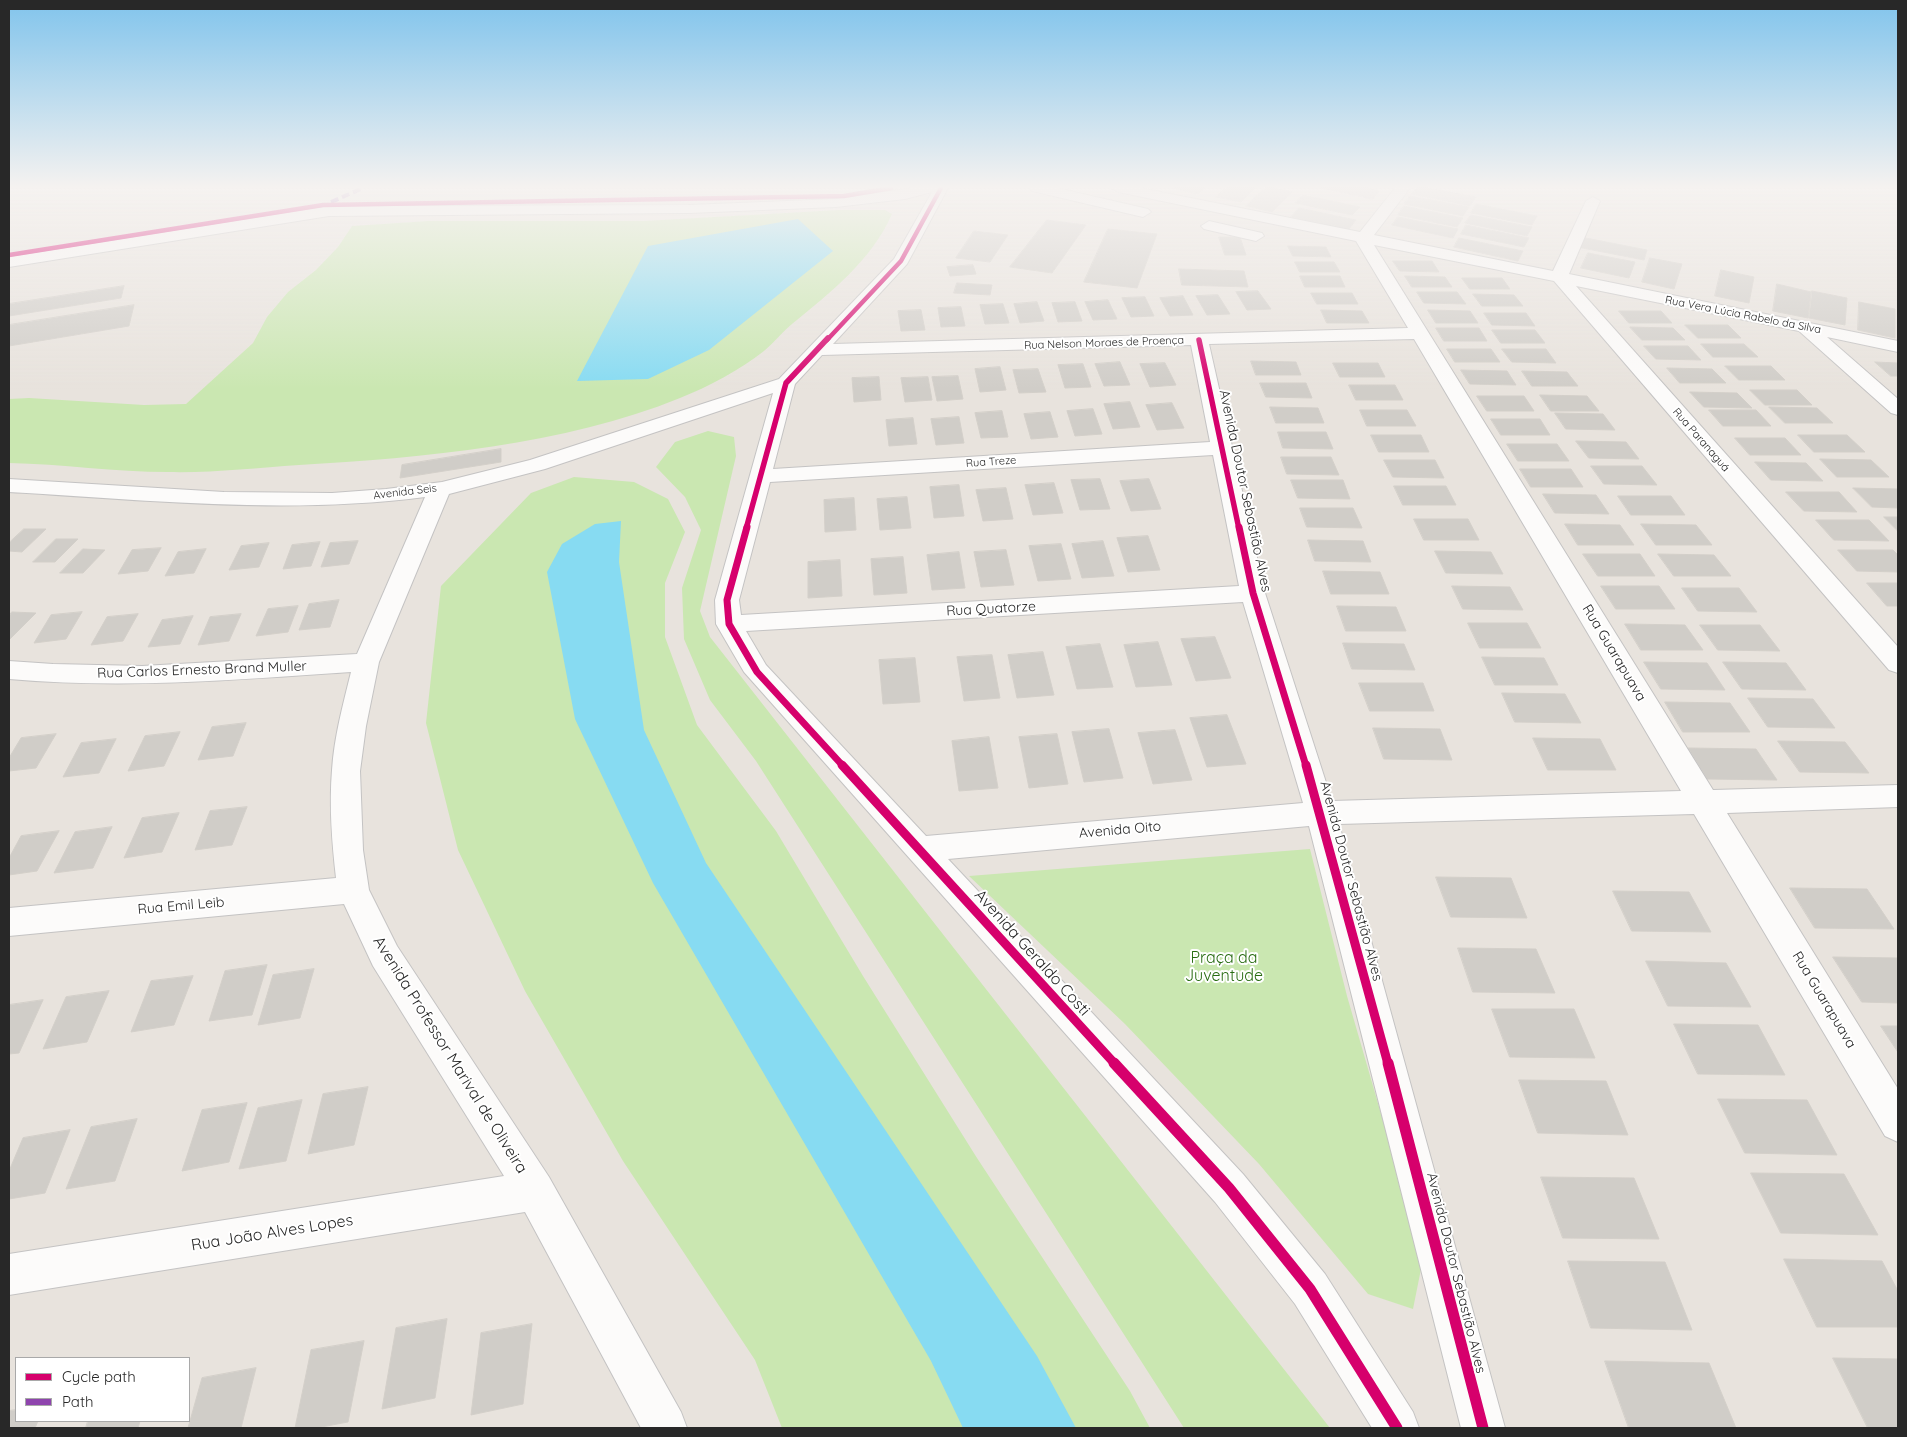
<!DOCTYPE html>
<html>
<head>
<meta charset="utf-8">
<style>
  body { margin:0 }
  #map { position:relative; width:1907px; height:1437px; overflow:hidden; background:#e8e3dd; font-family:Quicksand,sans-serif }
  canvas { display:block }
  .frame { position:absolute; inset:0; border:10px solid #282828; pointer-events:none }
  .legend { position:absolute; left:15px; top:1357px; width:175px; height:65px; box-sizing:border-box; background:#fff; border:1px solid #a9a9a9; margin:0; padding:6px 9px; list-style:none; font-size:15px; color:#282828 }
  .legend li { display:flex; align-items:center; gap:10px; height:25px }
  .legend b { width:25px; border:1px solid #a9a9a9 }
</style>
</head>
<body>
<div id="map">
<canvas width="1907" height="1437"></canvas>
<div class="frame"></div>
<ul class="legend">
<li><b style="height:6px;background:#d6006c"></b>Cycle path</li>
<li><b style="height:6px;background:#8e44ad"></b>Path</li>
</ul>
</div>
<script>
const c = document.querySelector('canvas').getContext('2d');
c.lineJoin = 'round';
function fillPath(path, color) { c.fillStyle = color; c.fill(path, 'evenodd'); }
function strokePath(path, color, width, dash) { c.strokeStyle = color; c.lineWidth = width; c.lineCap = dash ? 'butt' : 'round'; c.setLineDash(dash || []); c.stroke(path); }
function write(font, color, halo, rows, align = 'center') {
  c.font = font + ' Quicksand,sans-serif'; c.lineWidth = 4; c.setLineDash([]); c.textBaseline = 'middle'; c.strokeStyle = halo; c.fillStyle = color; for (const [text, x, y, turn = 0] of rows) {
    c.save(); c.translate(x, y); c.rotate((+turn || 0) * Math.PI / 180); c.textAlign = isNaN(turn) ? turn : align; if (halo) c.strokeText(text, 0, 0); c.fillText(text, 0, 0); c.restore();
  }
}
const green = new Path2D(`
  M838 210H885L892 214C872 260 830 293 792 324 782 332 774 343 764 351 740 370 708 387 680 398 565 445 422 458 299 465 256 468 212 473 168 472 115 472 62 464 9 463V399L29 398 144 405 186 404 253 343 267 317 288 292 316 270 338 247 352 226 428 221H644Z
  M708 431 734 437 736 456 700 611 710 637 1330 1428H1184L756 761 710 700 684 639 682 588 701 530 685 497 656 467 675 442Z
  M574 477 634 482 668 499 685 532 665 583V637L697 725 776 831 863 976 977 1158 1130 1391 1150 1428H782L755 1360 623 1161 525 991 458 850 426 723 441 586 531 493Z
  M1310 849 1347 996 1423 1259 1413 1309 1368 1294 1259 1164 1125 1024 969 876Z`);
const water = new Path2D(`
  M798 219 833 251 709 350 648 379 577 381 648 246Z
  M621 521 619 562 644 730 706 863 1037 1356 1076 1428H963L931 1361 653 883 575 719 547 572 562 544 595 524Z`);
const building = new Path2D(`
  M1175 188H1205L1198 194Z
  M1226 188H1255L1241 202 1216 197Z
  M1265 188H1274L1292 192 1272 212 1246 206Z
  M1321 188H1368L1379 191 1373 199Z
  M1417 188H1428L1476 197 1470 206 1412 194Z
  M1303 195 1360 207 1352 215 1295 203Z
  M1410 196 1469 207 1463 216 1404 204Z
  M1476 204 1537 216 1532 225 1471 213Z
  M1404 206 1463 218 1457 227 1398 215Z
  M1299 208 1356 220 1349 229 1291 217Z
  M1471 215 1532 227 1527 236 1465 223Z
  M1398 217 1458 229 1453 238 1392 225Z
  M1047 220 1086 225 1052 273 1010 267Z
  M1466 225 1529 238 1524 247 1461 234Z
  M1108 229 1157 234 1137 288 1084 282Z
  M974 231 1008 235 990 262 956 258Z
  M1219 237H1240L1246 255H1225Z
  M1581 237 1647 250 1644 260 1577 247Z
  M1459 238 1523 251 1518 261 1454 247Z
  M1288 246 1326 247 1331 257 1293 256Z
  M1588 253 1635 262 1629 278 1581 268Z
  M1650 258 1682 264 1674 289 1642 282Z
  M1393 261H1432L1439 272 1400 271Z
  M1295 262H1334L1340 272H1300Z
  M973 265 976 274 950 276 947 267Z
  M1179 269 1244 271 1248 287 1182 285Z
  M1721 270 1754 277 1749 303 1715 296Z
  M1300 276H1340L1345 287H1305Z
  M1405 276 1445 277 1452 287H1412Z
  M1462 278H1502L1510 289H1470Z
  M957 283 992 285 990 295 954 293Z
  M1777 284 1811 292 1808 318 1773 311Z
  M124 286 121 298 9 316V304Z
  M1258 291 1271 309 1247 310 1236 292Z
  M1812 291 1847 298 1845 325 1809 318Z
  M1417 292H1457L1466 304 1424 303Z
  M1311 293H1352L1358 304H1317Z
  M1473 294 1514 295 1523 306H1482Z
  M1218 295 1230 314 1207 315 1196 296Z
  M1183 296 1193 315 1170 316 1160 298Z
  M1145 297 1154 316 1131 317 1122 298Z
  M1108 300 1117 319 1093 320 1085 302Z
  M1037 302 1044 321 1020 323 1014 304Z
  M1075 302 1082 321 1058 322 1052 303Z
  M1859 302 1895 309V338L1858 330Z
  M1003 304 1009 323 985 324 980 305Z
  M134 305 129 326 9 346V325Z
  M961 307 965 326 941 327 938 308Z
  M921 310 925 330 901 331 898 311Z
  M1321 310 1362 311 1369 323H1327Z
  M1428 310 1470 311 1478 323H1436Z
  M1619 311H1661L1672 323H1629Z
  M1484 313H1526L1535 326 1492 325Z
  M1685 325H1728L1741 338H1698Z
  M1630 327 1673 328 1685 340H1642Z
  M1436 328H1479L1487 341H1444Z
  M1492 330H1535L1545 343H1501Z
  M1701 344H1744L1758 357H1713Z
  M1644 346H1688L1701 360 1656 359Z
  M1447 349H1491L1500 362H1455Z
  M1502 349H1546L1556 363 1512 362Z
  M1251 361 1296 362 1301 375H1256Z
  M1120 362 1130 385 1104 386 1095 364Z
  M1875 362 1898 363V376H1891Z
  M1165 363 1176 385 1150 387 1140 364Z
  M1333 363H1378L1385 377H1340Z
  M1083 364 1091 387 1065 388 1058 365Z
  M1725 366H1771L1785 380H1739Z
  M1000 367 1006 390 980 392 975 369Z
  M1667 368 1712 369 1726 383H1680Z
  M1038 369 1046 392 1019 393 1013 370Z
  M1461 370 1507 371 1516 385 1470 384Z
  M1522 371 1567 372 1578 386H1532Z
  M958 376 963 399 937 401 932 377Z
  M879 377 881 400 854 402 852 378Z
  M928 377 932 400 905 402 901 378Z
  M1260 383H1306L1312 398 1266 397Z
  M1349 385H1395L1403 400H1356Z
  M1750 390H1797L1812 405H1765Z
  M1690 392 1737 393 1752 408 1704 407Z
  M1540 395 1587 396 1599 411H1551Z
  M1477 396H1524L1534 411H1487Z
  M1130 402 1140 427 1113 429 1104 404Z
  M1172 403 1184 428 1157 430 1146 405Z
  M1270 407 1318 408 1324 423H1276Z
  M1769 407 1817 408 1833 423H1785Z
  M1093 409 1102 434 1075 436 1067 411Z
  M1360 410H1407L1416 426H1367Z
  M1709 410H1756L1771 426H1723Z
  M1002 411 1008 437 981 438 975 413Z
  M1050 412 1058 437 1031 439 1024 414Z
  M1555 413 1603 414 1615 430 1566 429Z
  M959 417 964 443 936 445 931 419Z
  M913 418 917 444 889 446 886 420Z
  M1491 419H1540L1550 435H1501Z
  M1278 432H1326L1333 449 1283 448Z
  M1371 435H1421L1429 452H1379Z
  M1798 435H1847L1865 452H1814Z
  M1735 438H1785L1801 455H1750Z
  M1576 441 1626 442 1639 459 1589 458Z
  M1507 444H1557L1569 461H1518Z
  M501 449V462L400 478 402 465Z
  M1281 457H1331L1339 475 1287 474Z
  M1820 459 1871 460 1889 477H1837Z
  M1384 460H1435L1444 478 1393 477Z
  M1755 462 1806 463 1823 481 1771 480Z
  M1591 466H1642L1657 485 1604 484Z
  M1520 469H1571L1583 487H1531Z
  M1100 479 1110 509 1080 510 1071 480Z
  M1149 479 1161 509 1131 511 1120 481Z
  M1291 480H1343L1350 499 1298 498Z
  M1054 483 1063 513 1033 515 1025 485Z
  M959 485 964 516 934 518 930 487Z
  M1394 486H1446L1456 505H1403Z
  M1006 488 1013 519 983 521 976 490Z
  M1853 488 1898 489V508L1872 507Z
  M1786 492H1839L1857 512 1804 511Z
  M1543 494 1596 495 1609 514 1555 513Z
  M1618 496H1671L1685 515H1631Z
  M907 497 911 528 880 530 877 499Z
  M854 498 856 530 825 532 824 500Z
  M1300 508H1353L1362 528 1307 527Z
  M1884 517H1898V531Z
  M1414 519H1468L1479 540H1424Z
  M1816 520H1869L1889 541 1834 540Z
  M1565 524 1620 525 1634 545H1578Z
  M1641 524 1696 525 1712 545H1656Z
  M24 529H46L22 552 9 551V543Z
  M1148 536 1160 570 1128 572 1117 538Z
  M56 539H78L55 562H33Z
  M1308 540 1363 541 1371 562 1315 561Z
  M358 541 349 564 321 567 330 543Z
  M1103 541 1114 576 1082 578 1072 544Z
  M320 542 311 566 283 569 292 545Z
  M269 543 259 567 229 570 241 546Z
  M1061 544 1071 579 1038 581 1029 546Z
  M161 548 148 571 118 574 132 550Z
  M83 549 105 550 83 573H60Z
  M206 549 194 573 165 576 178 552Z
  M1006 550 1014 585 981 587 974 552Z
  M1838 550H1893L1898 555V572L1857 571Z
  M1435 551 1491 552 1503 574 1446 573Z
  M959 552 965 588 932 590 927 555Z
  M1583 554H1640L1655 576H1598Z
  M1658 554 1714 555 1731 576H1674Z
  M903 557 907 593 874 595 871 559Z
  M840 560 842 596 808 598V562Z
  M1323 571 1380 572 1389 594H1331Z
  M1867 583H1898V606H1887Z
  M1452 586 1510 587 1523 610 1463 609Z
  M1601 586H1659L1675 609H1616Z
  M1682 588H1739L1757 612 1698 611Z
  M339 600 330 627 299 630 309 604Z
  M298 606 288 632 256 636 268 609Z
  M1337 606 1396 607 1406 631H1346Z
  M12 612 36 613 9 640V616Z
  M82 612 66 639 34 643 51 615Z
  M138 614 123 641 91 645 107 617Z
  M241 614 229 641 198 645 210 617Z
  M193 616 180 644 148 647 162 620Z
  M1468 623H1527L1541 648H1480Z
  M1625 624 1685 625 1703 650H1641Z
  M1700 625H1760L1780 651 1718 650Z
  M1215 637 1231 678 1196 681 1181 639Z
  M1158 642 1172 685 1136 687 1124 645Z
  M1343 643 1404 644 1415 670 1352 669Z
  M1100 644 1113 687 1077 689 1066 647Z
  M1043 652 1054 695 1017 698 1008 655Z
  M992 655 1000 698 964 701 957 657Z
  M1482 657 1544 658 1558 685H1495Z
  M915 658 920 702 883 704 879 660Z
  M1644 662 1707 663 1725 690 1661 689Z
  M1723 662 1786 663 1806 690 1742 689Z
  M1359 683H1423L1434 711H1370Z
  M1502 693 1565 694 1581 723 1515 722Z
  M1748 698 1813 699 1835 728 1768 727Z
  M1665 702 1730 703 1750 732H1683Z
  M1227 715 1246 764 1207 767 1190 718Z
  M246 723 233 756 198 760 212 727Z
  M1373 728 1440 729 1452 760 1384 759Z
  M1109 729 1123 778 1084 782 1072 732Z
  M1175 730 1192 780 1153 784 1138 733Z
  M180 732 164 766 128 771 145 736Z
  M56 734 36 768 9 771V758L21 738Z
  M1057 734 1068 784 1029 788 1019 737Z
  M989 737 998 788 959 791 952 741Z
  M1533 738 1600 739 1616 770H1548Z
  M116 739 99 773 63 777 81 743Z
  M1778 741 1845 742 1869 773 1800 772Z
  M1688 748 1756 749 1777 780 1707 779Z
  M247 807 232 845 195 850 210 811Z
  M179 813 162 852 124 858 142 818Z
  M112 827 93 868 54 873 75 832Z
  M59 831 37 871 9 875V858L21 836Z
  M1436 877 1511 878 1527 918 1451 917Z
  M1790 888 1867 889 1894 929 1815 928Z
  M1613 891 1689 892 1711 932 1632 931Z
  M1458 948 1536 949 1555 993 1473 992Z
  M1833 957 1898 958V1003L1862 1002Z
  M1646 961 1726 963 1751 1007 1668 1006Z
  M267 965 252 1015 209 1021 225 971Z
  M314 969 300 1018 258 1025 273 975Z
  M193 976 174 1025 131 1032 151 981Z
  M109 991 87 1042 43 1049 66 997Z
  M43 1000 19 1053 9 1054V1005Z
  M1492 1009H1574L1595 1058 1510 1057Z
  M1674 1024 1758 1025 1785 1075 1698 1074Z
  M1881 1026H1898V1052Z
  M1519 1080 1606 1081 1628 1135 1538 1133Z
  M368 1087 354 1145 308 1154 323 1094Z
  M1718 1099 1807 1100 1837 1155 1745 1153Z
  M302 1100 286 1161 239 1169 258 1108Z
  M247 1103 229 1162 182 1171 202 1110Z
  M137 1119 115 1181 66 1189 91 1127Z
  M70 1130 45 1193 9 1199V1171L23 1138Z
  M1751 1173 1844 1174 1878 1235 1781 1233Z
  M1541 1177 1634 1178 1659 1239 1563 1238Z
  M1784 1259 1882 1261 1898 1291V1327H1817Z
  M1568 1261 1665 1262 1692 1330 1591 1328Z
  M447 1319 435 1398 382 1409 396 1328Z
  M532 1324 523 1404 471 1415 481 1333Z
  M364 1341 348 1422 316 1428H295L311 1350Z
  M1833 1358 1898 1359V1428H1868Z
  M1605 1361 1709 1363 1736 1428H1629Z
  M256 1368 241 1428H188L202 1378Z
  M16 1410V1421H38L35 1428H9V1411Z
  M88 1421H140L138 1428H86Z`);
const street = new Path2D(`
  M912 188H948L907 264 833 344 1408 328 1356 241 1118 192 1111 188H1141L1360 232 1395 188H1410L1374 235 1553 271 1586 201 1593 197 1600 201 1569 274 1898 341V352L1827 337 1898 399V415L1891 413 1799 331 1576 286 1898 647V673L1889 670 1554 281 1374 245 1713 790 1898 785V807L1727 813 1898 1089V1142L1885 1136 1694 814 1339 824 1505 1428H1461L1309 826 948 859 1243 1174 1325 1274 1413 1412 1419 1428H1372L1295 1304 1215 1202 744 672 716 624 715 600 773 393 545 469 449 494 379 662 366 726 360 771 363 850 369 890 397 946 549 1177 681 1412 687 1428H641L525 1212 9 1295V1254L504 1176 373 966 344 904 9 936V908L336 878C332 843 329 806 332 770 334 737 343 705 351 672 236 680 123 689 9 679V661L53 664 142 666 357 654 425 497C286 515 148 500 9 492V479L224 492 332 493 386 489 442 482 530 460 779 379 894 259 932 192 905 199 836 207 689 213 329 216 9 267V257L329 206 689 205 836 199ZM1414 339 1681 791 1332 801 1265 593 1209 344ZM1191 345 1210 442 773 469 795 384 822 355ZM1213 455 1239 586 741 615 739 600 770 482ZM1243 602 1303 803 926 836 766 665 746 631Z
  M1030 188H1057L1148 209 1151 212 1143 217 1032 191Z
  M1209 221 1262 233 1264 236 1256 241 1204 229 1201 226Z`);
const quiet = new Path2D(`
  M331 202 363 188`);
const cyclewayFar4 = new Path2D(`
  M9 255 323 205 844 196 891 188
  M827 340 901 261 941 188`);
const cyclewayFar3 = new Path2D(`
  M1199 340 1239 529
  M746 529 786 383 828 338`);
const cyclewayFar2 = new Path2D(`
  M747 527 727 600 729 624 757 672 843 766
  M1239 527 1253 593 1306 766`);
const cyclewayFar1 = new Path2D(`
  M842 765 1115 1064
  M1306 765 1388 1064`);
const cycleway = new Path2D(`
  M1114 1063 1229 1188 1310 1289 1397 1428
  M1388 1063 1483 1428`);
const farStreetnames = [
  ["Rua Vera Lúcia Rabelo da Silva",1743,315,11],
  ["Rua Nelson Moraes de Proença",1104,343,-2],
  ["Rua Paranaguá",1701,440,49],
  ["Rua Treze",991,462,-4],
  ["Avenida Seis",405,492,-7]
];
const streetNames = [
  ["Avenida Doutor Sebastião Alves",1245,491,78],
  ["Rua Quatorze",991,609,-3],
  ["Rua Guarapuava",1614,653,59],
  ["Rua Carlos Ernesto Brand Muller",202,670,-2],
  ["Avenida Oito",1120,830,-5],
  ["Avenida Doutor Sebastião Alves",1351,881,75],
  ["Rua Emil Leib",181,906,-5],
  ["Rua Guarapuava",1824,1000,59],
  ["Avenida Doutor Sebastião Alves",1456,1273,76]
];
const nearStreetnames = [
  ["Avenida Geraldo Costi",1032,953,48],
  ["Avenida Professor Marival de Oliveira",450,1055,58],
  ["Rua João Alves Lopes",272,1233,-9]
];
const nearParknames = [
  ["Praça da",1224,958],
  ["Juventude",1224,976]
];
fillPath(green, '#cae7b1');
fillPath(water, '#87dbf2');
fillPath(building, '#d0cdc8');
strokePath(building, '#d3cfc9', 1);
strokePath(street, '#c4c3c3', 2);
fillPath(street, '#fcfbfa');
strokePath(quiet, '#8e44ad', 4, [8, 4]);
strokePath(cyclewayFar4, '#d6006c', 4.5);
strokePath(cyclewayFar3, '#d6006c', 5.5);
strokePath(cyclewayFar2, '#d6006c', 7);
strokePath(cyclewayFar1, '#d6006c', 9);
strokePath(cycleway, '#d6006c', 11);
const sky = c.createLinearGradient(0, 0, 0, 389);
sky.addColorStop(0, '#81c4ec');
sky.addColorStop(0.48, '#f5f2f0');
sky.addColorStop(1, '#f5f2f000');
c.fillStyle = sky;
c.fillRect(0, 0, 1907, 389);
write('11px', '#282828', '#fff', farStreetnames);
write('14px', '#282828', '#fff', streetNames);
write('16px', '#282828', '#fff', nearStreetnames);
write('16px', '#286c12', '#fff', nearParknames);
</script>
</body>
</html>
